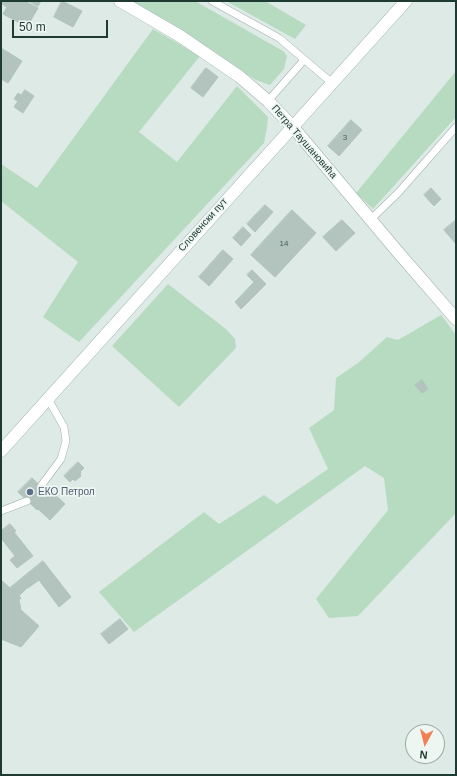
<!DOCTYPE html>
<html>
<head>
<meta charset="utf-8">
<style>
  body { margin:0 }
  #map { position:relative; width:457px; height:776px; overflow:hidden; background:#deeae5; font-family:Arial,sans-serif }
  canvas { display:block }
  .frame { position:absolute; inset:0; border:2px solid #1f3933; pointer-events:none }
  .north { position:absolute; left:405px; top:724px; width:40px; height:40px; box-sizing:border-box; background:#eef6f2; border:1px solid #9baaa6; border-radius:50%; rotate:187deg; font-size:11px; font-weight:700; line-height:16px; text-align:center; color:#1f3933 }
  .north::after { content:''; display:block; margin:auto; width:14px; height:18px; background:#f28053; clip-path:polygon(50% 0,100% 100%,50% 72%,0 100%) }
  .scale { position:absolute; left:12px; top:20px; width:96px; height:18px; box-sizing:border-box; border:2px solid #1f3933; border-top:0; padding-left:5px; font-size:12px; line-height:14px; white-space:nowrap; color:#1f3933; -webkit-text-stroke:3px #eef6f2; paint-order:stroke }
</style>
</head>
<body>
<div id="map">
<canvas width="457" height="776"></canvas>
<div class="frame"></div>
<div class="north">N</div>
<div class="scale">50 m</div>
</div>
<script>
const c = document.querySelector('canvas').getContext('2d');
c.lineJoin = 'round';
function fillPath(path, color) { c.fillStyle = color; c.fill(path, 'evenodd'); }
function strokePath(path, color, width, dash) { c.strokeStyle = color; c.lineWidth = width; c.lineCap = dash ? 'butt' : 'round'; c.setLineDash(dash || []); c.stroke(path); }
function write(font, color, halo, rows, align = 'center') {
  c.font = font + ' Arial,sans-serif'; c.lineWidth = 3.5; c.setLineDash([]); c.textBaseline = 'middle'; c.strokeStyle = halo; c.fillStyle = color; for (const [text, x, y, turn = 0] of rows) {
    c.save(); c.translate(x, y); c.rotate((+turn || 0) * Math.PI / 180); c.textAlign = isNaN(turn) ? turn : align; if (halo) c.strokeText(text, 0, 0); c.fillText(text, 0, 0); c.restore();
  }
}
const green = new Path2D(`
  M129 1H195L283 51 287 56 284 69 270 85 256 80Z
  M226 1H265L306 25 295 39Z
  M153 29 200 56 139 132 177 162 237 86 268 117 267 128 264 143 79 342 43 317 78 262 1 201V164L37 188Z
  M456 71V117L373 209 356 193Z
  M168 284 227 330 235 339 236 348 179 407 112 346Z
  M441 315 456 335V513L358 616 329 618 316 599 388 510 384 478 365 466 134 632 99 592 204 512 219 524 264 495 277 504 328 469 309 428 334 410 336 378 358 363 387 337 398 340Z`);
const building = new Path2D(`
  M4 1H25L38 8 27 27 3 14 7 7 2 4Z
  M29 1H41L38 6Z
  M62 1 82 11 73 27 54 17Z
  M1 48 22 61 8 83 1 79Z
  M206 68 218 77 203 97 191 88Z
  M25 90 34 96 23 113 14 107 18 101 14 99 18 93 21 95Z
  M351 120 362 130 339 156 328 146Z
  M431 188 441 199 434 206 424 195Z
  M265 205 273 212 255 232 247 224Z
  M292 210 316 233 275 277 251 255Z
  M342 220 355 233 336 251 323 237Z
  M456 220V244L444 230Z
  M243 227 251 235 241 246 233 238Z
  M223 250 233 259 209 286 199 277Z
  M252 270 266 284 241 309 235 302 254 282 247 275Z
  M422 380 428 389 422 393 415 385Z
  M78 462 84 468 80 472 81 473 80 474 81 476 75 481 73 479 70 482 64 476Z
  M32 478 51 496 37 510 18 492Z
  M51 491 65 504 50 520 38 509 51 496 49 493Z
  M10 524 16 531 14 532 33 556 17 568 10 560 15 556 1 538V531Z
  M43 561 71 597 59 607 39 580 28 588H27L19 596 10 588Z
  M1 580 21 598 19 600 21 610 39 626 21 647 1 639Z
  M120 619 128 629 109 644 101 634Z`);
const lane = new Path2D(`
  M212 1 279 38 332 83
  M268 101 304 60
  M370 220 398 193 456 127
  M41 486 61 459 66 441 64 427 48 399
  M1 511 27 501`);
const street = new Path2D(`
  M120 1 180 36 240 77 268 101 292 126 397 251 456 319`);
const secondary = new Path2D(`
  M1 451 406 1`);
const markers = [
  [30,492,4,"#5c6f8a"]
];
const numberNames = [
  ["3",345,138],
  ["14",284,244]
];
const streetNames = [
  ["Петра Таушановића",304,142,49],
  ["Словенски пут",203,225,-48]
];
const serviceNames = [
  ["ЕКО Петрол",38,492]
];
fillPath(green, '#b6dbc1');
fillPath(building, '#b3c4be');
strokePath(building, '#b0c3bc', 1);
strokePath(lane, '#a1b1ac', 8);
strokePath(street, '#a1b1ac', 13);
strokePath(secondary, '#9db5ad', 13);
strokePath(lane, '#fff', 7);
strokePath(street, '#fff', 12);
strokePath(secondary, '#fff', 12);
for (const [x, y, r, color] of markers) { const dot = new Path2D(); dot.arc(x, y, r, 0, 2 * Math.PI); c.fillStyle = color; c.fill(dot); strokePath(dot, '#eef6f2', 1.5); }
write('8px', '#445c56', null, numberNames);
write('10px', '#1f3933', '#eef6f2', streetNames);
write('10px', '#4e5e75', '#eef6f2', serviceNames, 'left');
</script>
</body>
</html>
